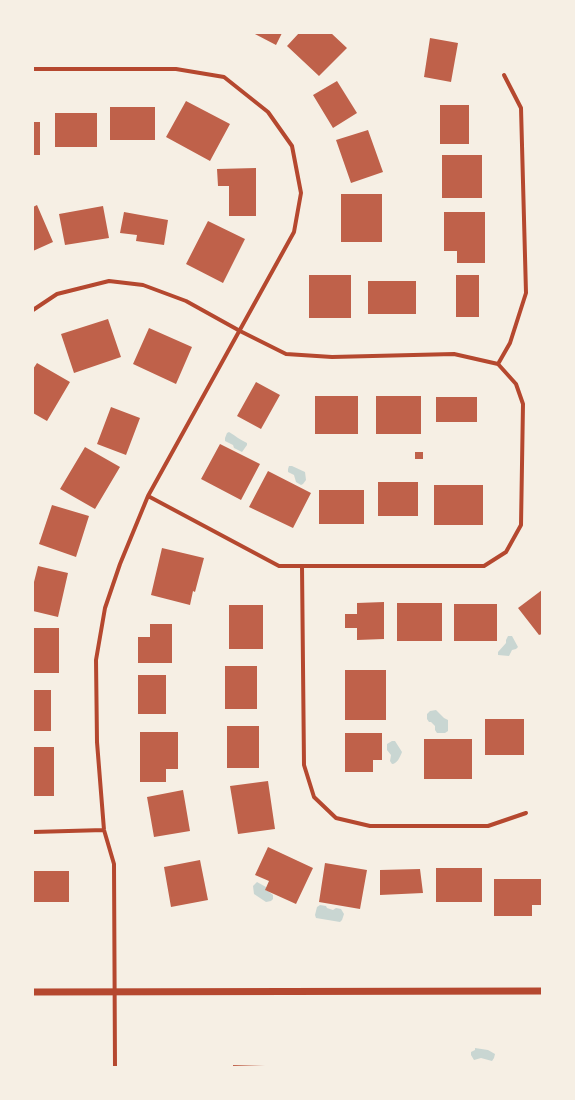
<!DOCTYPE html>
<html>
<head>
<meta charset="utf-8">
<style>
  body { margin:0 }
  #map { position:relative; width:575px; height:1100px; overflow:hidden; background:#f6efe4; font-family:Signika,sans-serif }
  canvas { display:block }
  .frame { position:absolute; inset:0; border:34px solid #f6efe4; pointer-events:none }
</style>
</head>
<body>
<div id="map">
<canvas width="575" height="1100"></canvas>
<div class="frame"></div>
</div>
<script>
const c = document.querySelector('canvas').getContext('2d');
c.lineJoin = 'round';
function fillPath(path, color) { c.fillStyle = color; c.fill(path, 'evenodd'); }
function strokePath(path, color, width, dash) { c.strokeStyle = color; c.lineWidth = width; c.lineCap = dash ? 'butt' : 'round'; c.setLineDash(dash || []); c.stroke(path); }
const water = new Path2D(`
  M229 432C236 436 240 440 247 443V445L242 452 234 448 233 445 225 441V438L227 433Z
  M289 466H292L305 472 306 480 303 484 301 485 296 482 294 475 288 472V469Z
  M508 636H512L518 647 516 649 512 650 509 656 498 655V652L506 643V640Z
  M436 710 444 718 448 720V731L445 733H437L435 730V726L431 722H429L427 719V714L430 711Z
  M392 741H395L402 752C400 757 397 764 392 764L390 761 391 755 387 750V744Z
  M257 882 266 887V891H268L273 895V899L271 901 266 902 254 894 253 886Z
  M320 905 326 906 327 908 333 910 336 908 341 909 344 914 342 920 340 922 316 918 315 915 317 907Z
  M475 1048 488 1050 495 1054 494 1058 492 1061 481 1058 474 1060 471 1055V1052L475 1050Z`);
const building = new Path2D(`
  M253 33H282L276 45Z
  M299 33H331L347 48 319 76 287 46Z
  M430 38 458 43 451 82 424 77Z
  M337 81 357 113 333 128 313 95Z
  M186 101 230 124 210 161 166 137Z
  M440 105H469V144H440Z
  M110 107H155V140H110Z
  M55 113H97V147H55Z
  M33 122H40V155H33Z
  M368 130 383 172 351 183 336 140Z
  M442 155H482V198H442Z
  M256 168V216H229V186H218L217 169Z
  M341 194H382V242H341Z
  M37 205 53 242 33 251V207Z
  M103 206 109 238 65 245 59 214Z
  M124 212 168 220 164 245 136 241 137 235 120 233Z
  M444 212H485V263H457V251H444Z
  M208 221 245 239 223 283 186 264Z
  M309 275H351V318H309Z
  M456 275H479V317H456Z
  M368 281H416V314H368Z
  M108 319 121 357 74 373 61 334Z
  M149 328 192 347 176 384 133 364Z
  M37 363 70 382 47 421 33 413V369Z
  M256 382 280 395 261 429 237 416Z
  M315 396H358V434H315Z
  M376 396H421V434H376Z
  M436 397H477V422H436Z
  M111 407 140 418 126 455 97 444Z
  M220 444 260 464 241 500 201 479Z
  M85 447 120 467 95 509 60 489Z
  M415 452H423V459H415Z
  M268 471 311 493 293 528 249 507Z
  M378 482H418V516H378Z
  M434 485H483V525H434Z
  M319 490H364V524H319Z
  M52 505 89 516 76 557 39 544Z
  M162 548 204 558 195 592 193 591 190 605 151 595Z
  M38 566 68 573 58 617 33 611V586Z
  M542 590V634L539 635 518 608Z
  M384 602V639L357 640V628H345V614H357V603Z
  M397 603H442V641H397Z
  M454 604H497V641H454Z
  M229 605H263V649H229Z
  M150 624H172V663H138V637H150Z
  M33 628H59V673H33Z
  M225 666H257V709H225Z
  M345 670H386V720H345Z
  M138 675H166V714H138Z
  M33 690H51V731H33Z
  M485 719H524V755H485Z
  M227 726H259V768H227Z
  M140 732H178V769H166V782H140Z
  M345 733H382V760H373V772H345Z
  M424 739H472V779H424Z
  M33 747H54V796H33Z
  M268 781 275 829 238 834 230 786Z
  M183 790 190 831 154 837 147 797Z
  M268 847 313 868 296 904 265 890 269 881 255 875Z
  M200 860 208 900 171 907 164 867Z
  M325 863 367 870 360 909 319 902Z
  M436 868H482V902H436Z
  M420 869 423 893 380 895V870Z
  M33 871H69V902H33Z
  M494 879H542V905H532V916H494Z
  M233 1065 265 1066V1067H233Z`);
const minor = new Path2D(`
  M33 69H176L224 77 268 112 292 146 301 193 294 232 148 496 120 564 105 608 96 660 97 742 104 830 114 864 115 1067
  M33 310 57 294 109 281 143 285 186 301 240 331 286 354 332 357 454 354 498 364 516 384 523 404 521 525 506 552 484 566H279L148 496
  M498 364 510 343 526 293 521 108 504 75
  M302 566 304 765 314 797 336 818 370 826H488L526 813
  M33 832 104 830`);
const tertiary = new Path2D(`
  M33 992 542 991`);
fillPath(water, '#c9d6d2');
fillPath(building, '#bf614a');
strokePath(minor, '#b5482f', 4);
strokePath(tertiary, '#b5482f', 7);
</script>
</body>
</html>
